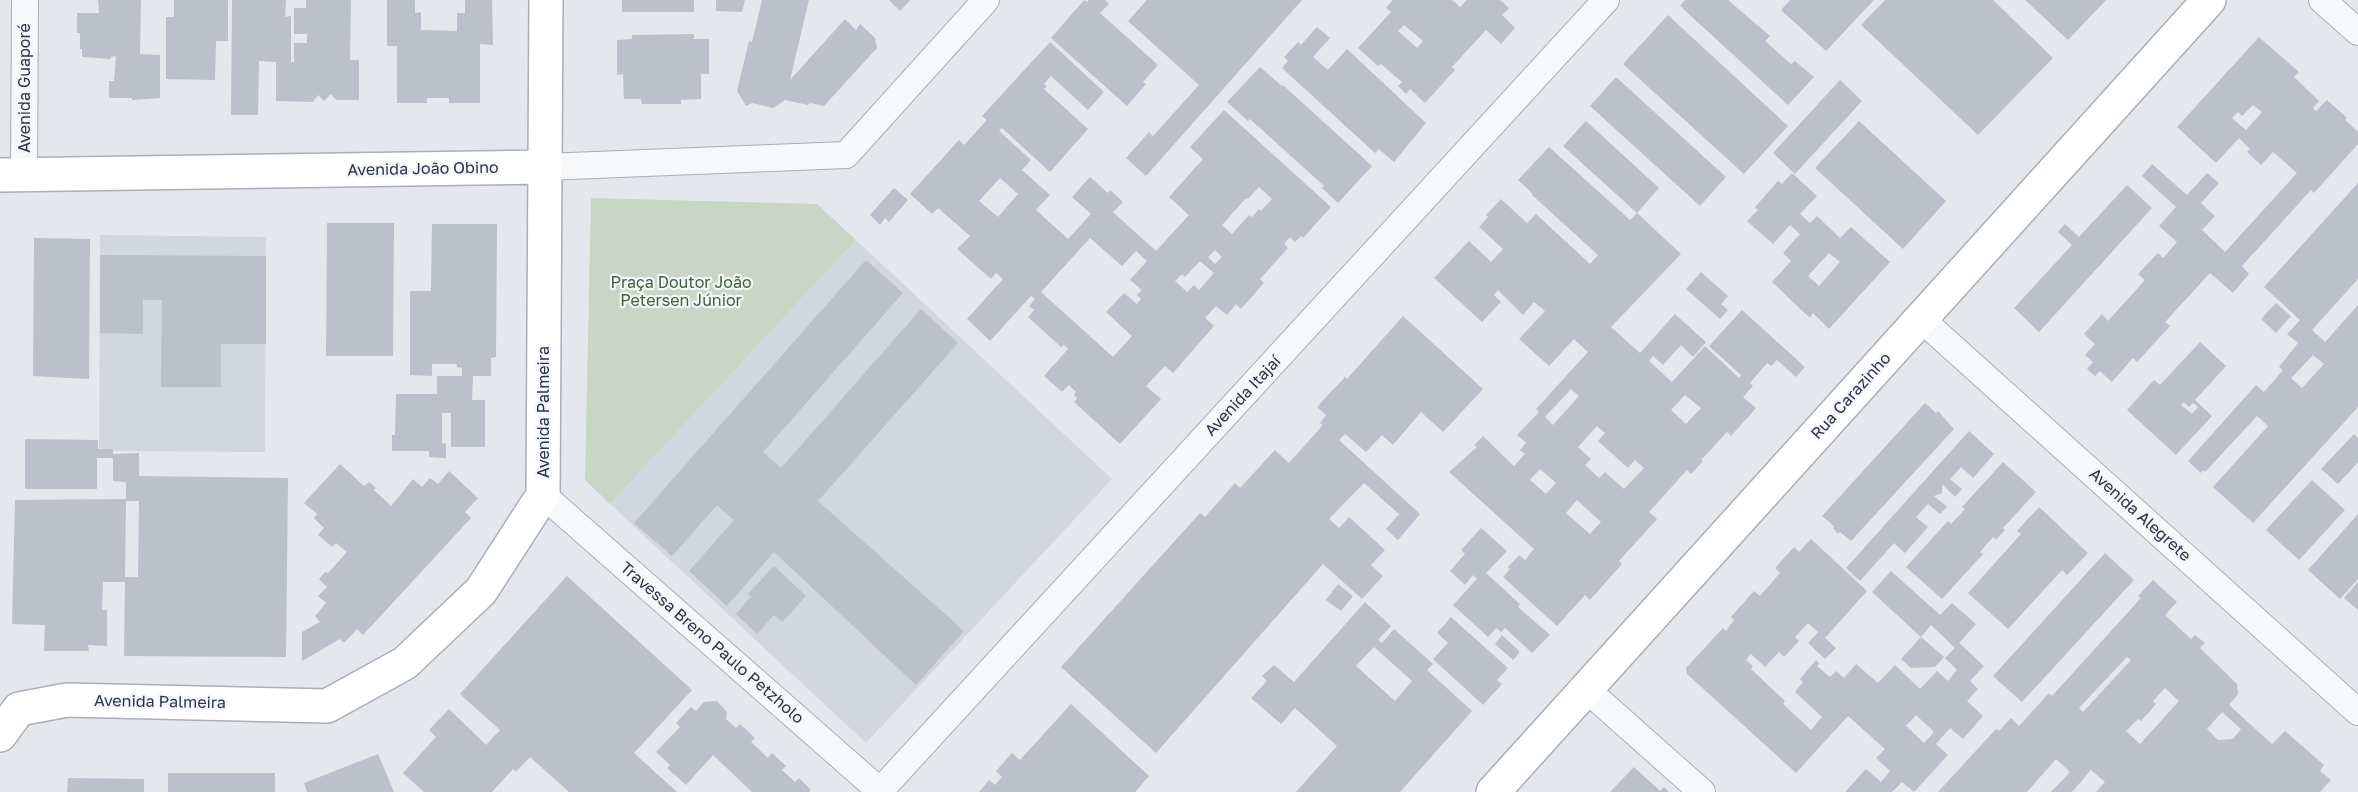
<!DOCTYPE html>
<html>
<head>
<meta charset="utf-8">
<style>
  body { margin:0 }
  canvas { display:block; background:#e4e7ec }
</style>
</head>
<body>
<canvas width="2358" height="792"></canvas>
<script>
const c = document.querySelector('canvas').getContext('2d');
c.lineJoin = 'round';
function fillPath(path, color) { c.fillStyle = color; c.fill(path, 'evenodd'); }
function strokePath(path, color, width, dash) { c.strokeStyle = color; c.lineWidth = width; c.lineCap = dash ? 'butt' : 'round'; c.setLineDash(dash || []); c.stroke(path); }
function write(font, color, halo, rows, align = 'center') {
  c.font = font + ' "Golos Text",sans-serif'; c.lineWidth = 4.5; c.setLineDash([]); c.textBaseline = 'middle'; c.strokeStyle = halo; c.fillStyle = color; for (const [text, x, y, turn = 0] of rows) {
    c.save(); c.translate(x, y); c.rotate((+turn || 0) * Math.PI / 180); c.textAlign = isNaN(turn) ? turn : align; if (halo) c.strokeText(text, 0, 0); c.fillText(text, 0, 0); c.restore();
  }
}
const built = new Path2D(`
  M100 235 266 237 265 452 99 451Z
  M856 240 1112 479 866 743 610 504Z`);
const green = new Path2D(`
  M591 198 817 204 856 240 610 504 585 480Z`);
const building = new Path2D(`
  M98 0H141L140 54 160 55V98L132 100V98H109V81H114L116 56 111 57V59L82 57V49H80V33H77V13H99Z
  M174 0H228V41H216L215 80 166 79V17H174Z
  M232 0H286L285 17 291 16V62H294V43H307V34H294V8H306V0H351L350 60H359V100H336L331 94 324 101 318 95 313 102 276 101V62L259 61 258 115H231Z
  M387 0H415V13L421 12V30L457 31V13H465V0H492L493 45 480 44V103H449V98H427V103H397V46H387Z
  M622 0H694V12H622Z
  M716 0H745L742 12 716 11Z
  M762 0H809L790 80 845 19 856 30 860 24 875 38 877 48 824 106 810 103 808 105 785 100 773 108 752 103 746 106 737 91 749 41 752 42Z
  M889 0H910L900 11Z
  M1084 0 1087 2 1089 0H1105L1109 4 1100 13 1158 65 1143 82 1146 84 1127 106 1051 38Z
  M1147 0H1302L1146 176 1126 158 1149 132 1153 136 1199 85 1128 21Z
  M1393 0H1452L1460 7 1467 0H1500L1509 8 1502 15 1515 28 1501 44 1486 30 1452 67 1455 70 1425 103 1410 89 1406 94 1398 86 1402 82 1381 64 1378 66 1358 48 1391 12 1386 8ZM1404 25 1423 41 1417 48 1398 31Z
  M1685 0H1728L1770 36 1765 41 1791 64 1795 61 1814 77 1788 105 1680 6Z
  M1790 0H1874L1826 51 1781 10Z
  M1885 0H1993L2053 58 1978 135 1861 25Z
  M2025 0H2106L2068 40Z
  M1668 15 1788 126 1744 174 1623 64Z
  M1317 27 1330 38 1313 57 1328 70 1347 49 1426 123 1394 162 1379 149 1375 153 1282 68 1288 61 1284 57 1298 42 1301 45Z
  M694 34V39H709V74H701V99L681 100V104H642L641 99H624L623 74 617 75V40L632 39V35Z
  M2259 37 2299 72 2294 77 2319 101 2313 108 2316 111 2327 100 2347 118 2345 120 2358 132V144L2314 193 2311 190 2242 266 2249 274 2233 293 2210 273 2165 322 2170 326 2137 362 2133 358 2112 382 2100 371 2095 376 2087 369 2093 362 2085 355 2095 344 2084 334 2102 314 2108 321 2145 280 2138 274 2158 253 2163 258 2177 242 2159 226 2176 207 2142 176 2152 164 2187 195 2207 173 2219 183 2201 203 2215 216 2202 230 2225 252 2297 173 2273 152 2261 165 2247 152 2250 149 2239 138 2216 163 2177 127ZM2253 105 2262 112 2246 130 2232 118 2238 112 2242 116Z
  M1050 42 1104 92 1088 110 1051 76 1044 84 1047 86 1044 89 1088 129 1050 172 1002 128 999 131 1031 160 1022 170 1050 195 1036 210 1068 239 1091 214 1072 197 1090 177 1108 193 1110 190 1123 202 1113 212 1156 251 1189 215 1169 197 1203 159 1190 147 1224 110 1331 207 1303 238 1301 236 1295 242 1290 237 1284 244 1288 248 1260 279 1264 283 1241 309 1236 304 1227 315 1216 306 1205 318 1214 326 1173 373 1165 366 1146 386 1161 399 1120 444 1074 402 1077 398 1074 395 1076 392 1069 385 1062 392 1044 376 1068 349 1064 345 1061 347 1028 317 1034 310 1029 306 1035 299 1031 296 990 341 967 319 1003 279 996 273 991 279 957 249 970 236 938 208 932 214 910 194 959 140 964 145 987 120 982 116ZM1000 178 1018 194 998 217 979 201ZM1259 187 1272 199 1261 211 1259 209 1252 217 1249 215 1232 234 1222 225 1246 198 1248 199ZM1090 238 1122 266 1136 251 1147 261 1130 280 1142 290 1137 295 1141 299 1137 304 1124 293 1106 312 1132 336 1113 357 1041 292ZM1215 250 1222 257 1215 264 1208 257ZM1200 261 1214 273 1199 290 1194 285 1187 292 1175 281 1182 274 1185 277Z
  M1260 67 1282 86 1283 85 1372 166 1338 203 1322 188 1324 186 1250 119 1248 121 1227 102Z
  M1616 77 1726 177 1700 206 1590 106Z
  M1840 80 1862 101 1795 174 1773 153Z
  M1586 121 1659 188 1637 213 1681 254 1611 327 1640 353 1675 314 1706 342 1693 357 1681 345 1663 365 1653 356 1649 361 1672 382 1705 346 1739 378 1741 375 1709 346 1742 310 1805 367 1796 377 1777 360 1771 366 1767 363 1750 383 1753 386 1743 397 1756 408 1731 436 1727 432 1701 460 1703 461 1691 474 1687 470 1649 512 1657 519 1619 561 1622 564 1590 600 1585 595 1557 626 1503 577 1510 569 1508 567 1519 555 1525 560 1534 549 1449 472 1477 447 1474 445 1483 436 1514 466 1525 454 1520 450 1526 443 1517 435 1539 412 1536 409 1588 352 1574 339 1549 366 1519 339 1545 311 1534 302 1523 315 1498 290 1494 295 1501 302 1482 322 1434 278 1469 241 1491 262 1503 249 1479 227 1488 217 1486 215 1501 199 1527 223 1536 214 1590 264 1598 255 1532 195 1533 194 1518 180 1549 147 1630 220 1637 213 1563 146ZM1571 389 1579 396 1553 425 1545 417ZM1685 395 1701 408 1686 424 1671 410ZM1597 426 1605 433 1598 441 1628 468 1635 460 1644 468 1624 489 1605 472 1599 478 1585 465 1591 459 1578 447ZM1540 469 1556 483 1546 494 1530 480ZM1577 500 1601 522 1590 534 1566 513Z
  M1859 121 1946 201 1903 249 1815 168Z
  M1792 173 1817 196 1800 214 1810 223 1817 216 1840 238 1851 227 1890 262 1829 329 1813 313 1810 318 1772 282 1791 261 1783 253 1800 234 1790 225 1773 244 1747 221 1758 210 1755 207 1778 181 1782 184ZM1829 253 1840 262 1819 286 1808 276Z
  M2358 183V279L2312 330 2325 342 2358 305V407L2253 523 2213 487 2268 426 2257 416 2205 472 2203 470 2201 473 2188 461 2256 385 2264 392 2283 370 2279 367 2298 343 2287 334 2300 320 2264 287ZM2313 355 2324 364 2302 388 2291 378Z
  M2127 185 2152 208 2039 332 2014 308 2072 245 2058 232 2065 224 2079 237Z
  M894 188 908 200 889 222 885 218 880 225 870 215Z
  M327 223H394L393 356H326Z
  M432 224H497L496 357 491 358V376H473L472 400H485V447H451V413H442V443L446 444V458L429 457V451H392V435H395L396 394H437V376H462V368L457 367V364H432V376L410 375V291H431Z
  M34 238 90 239 89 379 33 376Z
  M100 255 266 256V344H221V387H161L162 300H143V334L100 333Z
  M866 260 903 293 763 452 781 468 921 309 958 343 818 501 964 631 916 685 774 552 727 606 689 571 734 520 717 505 672 556 634 523Z
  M1701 272 1728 296 1721 304 1728 310 1720 319 1686 289Z
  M2276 303 2291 316 2276 333 2261 319Z
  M1403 316 1483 389 1443 432 1421 412 1393 445 1382 435 1366 452 1345 434 1339 440 1420 514 1398 540 1386 529 1399 514 1364 483 1329 519 1339 528 1349 517 1385 550 1371 565 1383 576 1362 599 1323 564 1156 753 1061 667 1200 513 1205 517 1235 483 1240 488 1275 450 1289 463 1323 425 1320 423 1326 415 1317 407 1345 377 1347 379Z
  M2200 342 2226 366 2195 400 2212 416 2176 455 2127 410 2154 380 2160 385ZM2184 402 2189 407 2193 403 2198 407 2192 414 2181 405Z
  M1925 403 1936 413 1938 411 1954 429 1851 541 1840 532 1838 534 1833 528 1834 526 1822 516Z
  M1969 431 1994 454 1973 478 1961 467 1950 479 1962 489 1955 497 1942 484V493L1934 496 1947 507 1940 514 1928 504 1916 517 1928 527 1905 553 1894 543 1860 581 1846 568Z
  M2354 434 2358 438V462L2338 484 2321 469Z
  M25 439 98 440V449H113V454L139 453V476L288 478 286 657 124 656 125 582H103L102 610H107V646L88 645 89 651H44L45 625 12 624 15 500 126 499V482L113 481V458H97V489H25ZM126 501H139L138 577H125Z
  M2003 462 2036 492 2003 528 2005 530 1996 540 1993 537 1980 552 1983 554 1942 599 1906 567 1948 521 1951 524 1965 509 1962 507Z
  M340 464 364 486 369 482 376 488 374 490 391 506 413 479 422 487 430 478 438 484 449 471 478 498 465 512 471 518 363 635 357 629 344 643 340 639 302 661V632L320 622 315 616 326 603 318 596 327 587 319 579 325 572 328 573 347 552 336 543 332 547 318 535 324 528 314 518 317 514 304 503Z
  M2312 480 2345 510 2299 560 2266 530Z
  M2039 507 2088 553 2067 575 2062 570 2008 629 1968 593 2021 534 2017 531Z
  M2358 514V579L2340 599 2308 570Z
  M1481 528 1507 551 1486 573 1520 604 1518 607 1550 635 1532 653 1505 628 1501 632 1496 628 1488 637 1453 605 1477 579 1473 575 1465 585 1450 571 1465 554 1461 550Z
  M1811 539 1867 591 1825 638 1836 648 1825 659 1808 643 1818 632 1808 623 1795 637 1799 641 1784 657 1779 652 1765 667 1751 654 1746 660 1753 666 1751 669 1785 701 1783 704 1811 730 1822 717 1795 692 1803 682 1800 679 1816 660 1819 664 1817 666 1830 677 1836 671 1844 678 1856 664 1878 683 1895 665 1920 689 1937 671 1948 681 1957 670 1945 658 1955 648 1931 625 1921 637 1872 592 1891 571 1940 615 1952 603 1976 624 1959 643 1984 666 1970 681 1978 689 1967 701 1983 716 1963 739 1950 728 1936 744 1948 755 1914 792 1902 782 1892 792H1845L1866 769 1881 782 1890 771 1876 758 1885 749 1848 716 1796 773 1687 674 1686 668 1723 628 1726 631 1734 620 1731 617 1754 591 1760 596 1780 573 1775 568 1794 547 1799 552ZM1916 715 1934 732 1924 743 1906 726Z
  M2105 553 2134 580 2022 702 1993 676Z
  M774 566 806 596 782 622 774 615 757 634 736 614 751 597 748 594Z
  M567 576 692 690 634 753 677 792H569L530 757 516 772 513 769 492 792H424L403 773 436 737 429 730 449 709 486 745 500 730 460 694Z
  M2153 580 2177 602 2165 615 2191 639 2195 635 2205 643 2200 648 2237 684 2238 694 2229 705 2272 744 2285 731 2324 765 2320 771 2331 780 2320 792H2096L2105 782 2091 770 2072 792H2051L2070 772 2056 759 2027 792H1938L1996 729 1999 731 2011 718 2019 726 2049 693 2052 696 2141 598 2138 596ZM2127 657 2131 660 2083 712 2079 708ZM2165 688 2179 701 2140 744 2126 731 2138 719 2141 721 2156 704 2153 701ZM2222 712 2241 729 2233 739 2218 740 2207 729Z
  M2358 582V610L2344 598Z
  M1338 584 1353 596 1341 611 1326 600Z
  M1365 602 1391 626 1378 640 1382 643 1394 629 1433 664 1427 670 1472 711 1400 792H1296L1337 746 1295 708 1281 724 1251 698 1267 681 1262 676 1274 665 1294 682ZM1374 647 1412 681 1395 701 1356 666Z
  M1451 617 1508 668 1497 680 1502 684 1483 705 1433 659 1448 643 1437 633Z
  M1502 635 1520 652 1513 660 1495 644Z
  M1921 637 1944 657 1935 667 1911 668 1901 659Z
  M717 701 727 712 726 719 736 728 740 724 755 738 751 742 768 758 772 753 786 766 782 770 795 782 799 778 810 789V792H752L713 755 686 785 667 768 670 765 656 752 680 727 676 723 691 707 696 711 704 702Z
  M1071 704 1149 776 1135 792H979L989 780 995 785 1002 777 996 771 1012 753 1020 760Z
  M378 754 394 792H307L304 783Z
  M1634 767 1660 791 1664 787 1669 792H1610Z
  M168 773H275V792H168Z
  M68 778 144 779V792H67Z`);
const street = new Path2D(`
  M2322 0 2358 32
  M545 167 846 155 986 0
  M24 176 25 0
  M1921 319 2358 712
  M543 495 880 791
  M1586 689 1702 792
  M879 792 1606 0`);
const secondary = new Path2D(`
  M0 175 545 167
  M0 735 19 709 67 700 327 706 405 663 481 591 543 495 546 0
  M1493 792 2209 0`);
const streetNames = [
  ["Avenida Guaporé",25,88,-90],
  ["Avenida João Obino",423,169,-1],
  ["Avenida Itajaí",1243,396,-47],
  ["Rua Carazinho",1851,396,-48],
  ["Avenida Palmeira",544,412,-90],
  ["Avenida Alegrete",2140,515,42],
  ["Travessa Breno Paulo Petzholo",712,643,41],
  ["Avenida Palmeira",160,702,1]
];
const parkNames = [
  ["Praça Doutor João",681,283],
  ["Petersen Júnior",681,301]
];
fillPath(built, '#d2d6de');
fillPath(green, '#c9d6c5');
fillPath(building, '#bbc0ca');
strokePath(street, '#a9aeb7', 28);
strokePath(secondary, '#a9aeb7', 36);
strokePath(street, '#f7f8fa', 26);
strokePath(secondary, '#fff', 33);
write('16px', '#2b3445', '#f4f6f9', streetNames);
write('16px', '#3f6138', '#f4f6f9', parkNames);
</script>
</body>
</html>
